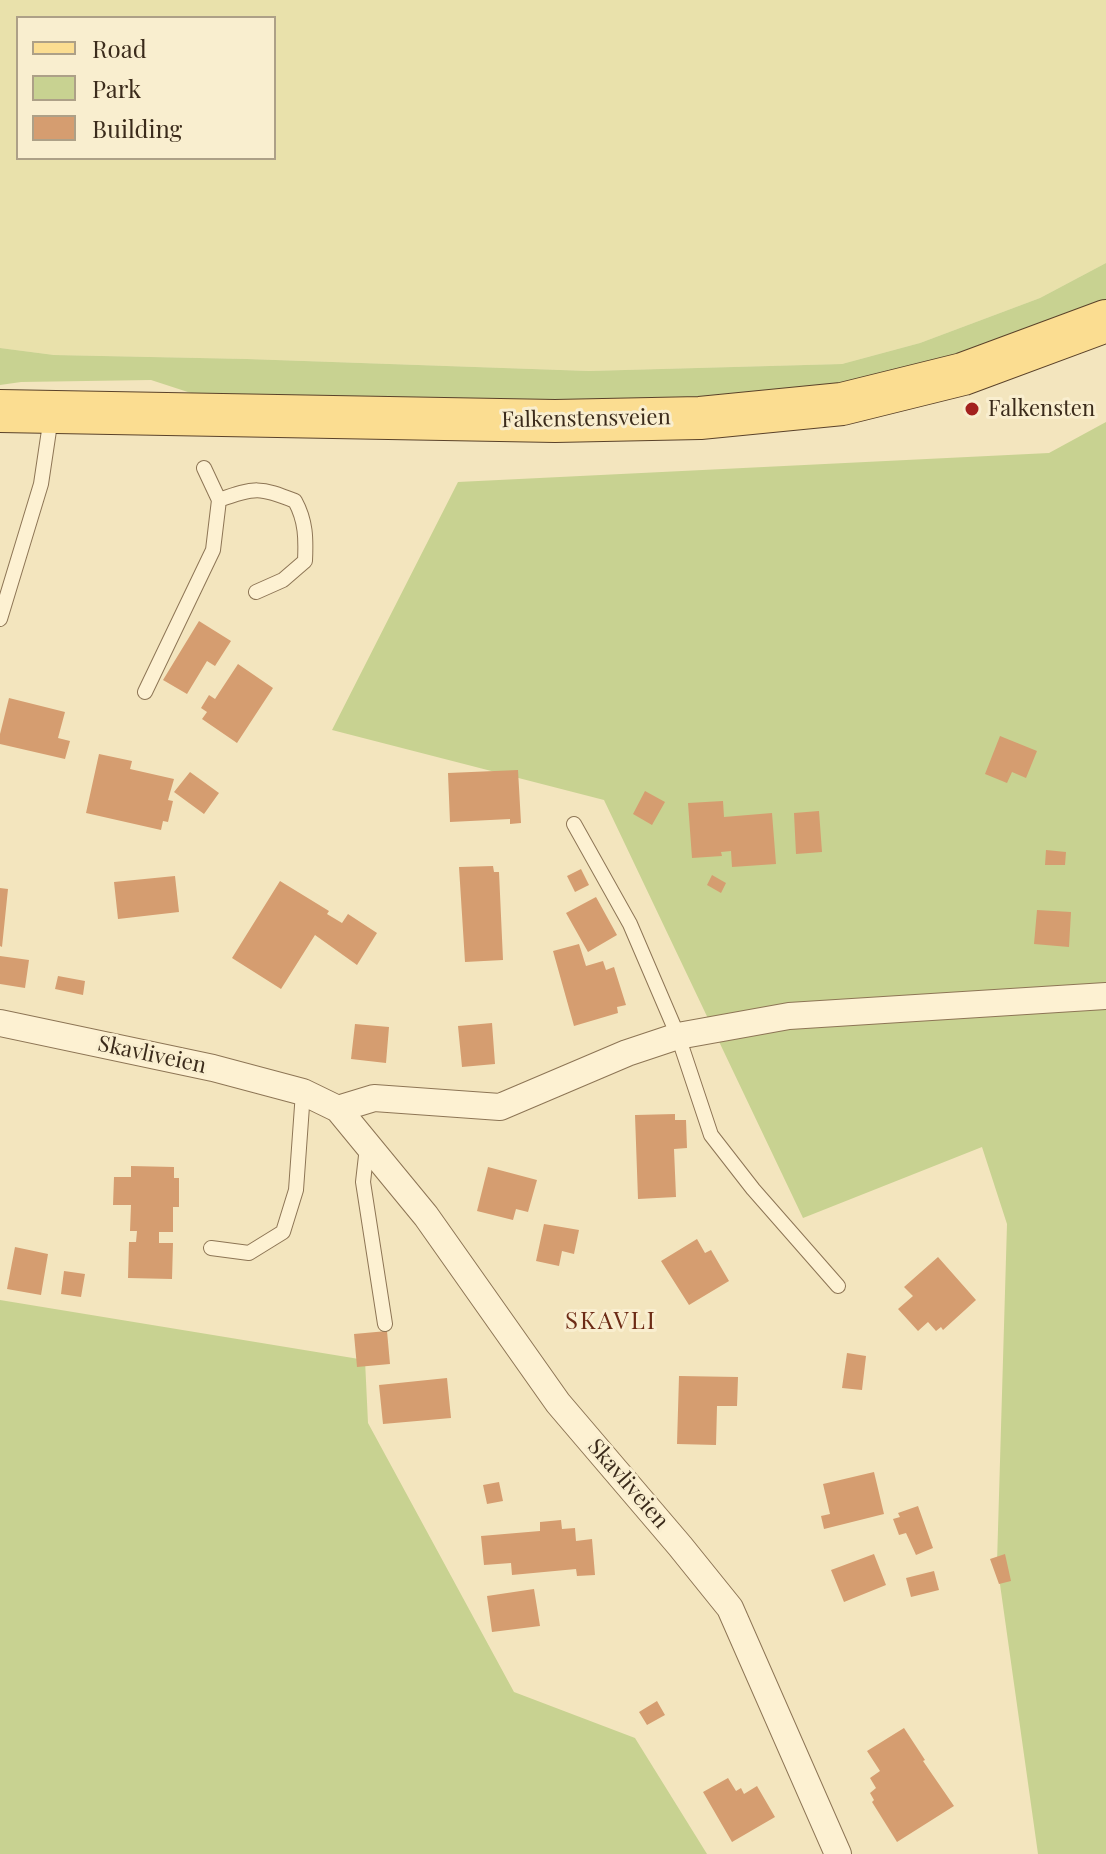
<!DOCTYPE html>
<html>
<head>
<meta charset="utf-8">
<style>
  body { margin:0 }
  #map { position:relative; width:1106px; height:1854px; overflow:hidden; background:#f3e5be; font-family:"Playfair Display",serif }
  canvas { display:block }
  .legend { position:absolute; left:16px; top:16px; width:260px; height:144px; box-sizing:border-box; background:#f9eecf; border:2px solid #ada087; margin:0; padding:10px 14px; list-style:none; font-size:24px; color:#3b2b1b }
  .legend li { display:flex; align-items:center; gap:16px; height:40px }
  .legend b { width:40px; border:2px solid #ada087 }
</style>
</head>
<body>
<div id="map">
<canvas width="1106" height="1854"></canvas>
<ul class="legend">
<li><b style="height:10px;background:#fbdd91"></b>Road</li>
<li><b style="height:22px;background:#c8d291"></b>Park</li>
<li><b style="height:22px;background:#d59d70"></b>Building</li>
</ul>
</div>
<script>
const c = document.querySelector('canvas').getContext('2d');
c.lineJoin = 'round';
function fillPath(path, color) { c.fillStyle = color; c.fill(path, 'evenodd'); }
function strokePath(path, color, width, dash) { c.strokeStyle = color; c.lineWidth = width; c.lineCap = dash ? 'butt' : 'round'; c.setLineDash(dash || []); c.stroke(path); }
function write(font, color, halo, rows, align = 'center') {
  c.font = font + ' "Playfair Display",serif'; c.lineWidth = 6; c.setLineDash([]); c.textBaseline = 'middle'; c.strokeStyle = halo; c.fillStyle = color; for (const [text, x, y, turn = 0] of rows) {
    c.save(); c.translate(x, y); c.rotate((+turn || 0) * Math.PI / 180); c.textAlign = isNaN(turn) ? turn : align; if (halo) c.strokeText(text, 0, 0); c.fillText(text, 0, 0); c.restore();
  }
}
const farmland = new Path2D(`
  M0 0H1106V263L1040 298 920 343 842 364 589 371 247 359 54 355 0 348ZM18 18H274V158H18Z`);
const green = new Path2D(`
  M1106 263V304L988 350 801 392 643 401H466L194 394 151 380 21 382 0 385V348L54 355 247 359 589 371 842 364 920 343 1040 298Z
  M1106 422V1854H1038L997 1563 1007 1224 982 1147 803 1218 604 800 332 730 458 482 1049 453Z
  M0 1300 365 1360 368 1423 514 1692 635 1738 707 1854H0Z`);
const building = new Path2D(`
  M199 621 231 641 215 666 207 661 187 694 163 680Z
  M238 664 273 688 237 743 202 719 207 712 201 708 209 695 215 699Z
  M9 698 65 712 58 738 70 741 65 759 0 744V734Z
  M1000 736 1037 751 1026 778 1012 772 1007 783 985 774Z
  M99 754 132 761 130 769 174 779 168 800 173 801 168 822 163 821 161 830 86 813Z
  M518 770 521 823 510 824V819L450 822 448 773Z
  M190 772 219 793 204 814 174 792Z
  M645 791 665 802 652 825 633 814Z
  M723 801 724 817 772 813 776 864 732 867 731 851 721 852 722 856 692 858 688 803Z
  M819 811 822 852 796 854 794 813Z
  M1046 850 1066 852 1065 865H1045Z
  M493 866 494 872H499L503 960 465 962 459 867Z
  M581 869 589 885 575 892 567 876Z
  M712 875 726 883 721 893 707 885Z
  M175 876 179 912 118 919 114 882Z
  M280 881 329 911 327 914 342 923 348 914 377 933 357 965 315 935 281 989 232 958Z
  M0 888 8 889 2 947 0 946Z
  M596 897 617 935 588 952 566 913Z
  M1037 910 1071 912 1069 947 1034 944Z
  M579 944 586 966 603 961 606 970 614 967 626 1005 617 1007 618 1013 574 1026 553 951Z
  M0 956 29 960 25 988 0 984Z
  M58 976 85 981 83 995 55 989Z
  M492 1023 495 1064 462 1067 458 1026Z
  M355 1024 389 1027 386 1063 351 1059Z
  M675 1114V1120H686L687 1148 674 1149 676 1197 638 1199 635 1115Z
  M131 1166 174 1167V1178H179V1207H173V1232H159V1243H173L172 1279 128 1278 129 1242H136L137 1231H130L131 1205H113L114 1177H131Z
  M488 1167 537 1180 528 1212 516 1209 513 1220 477 1211Z
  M544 1224 579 1230 574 1254 562 1251 559 1266 536 1261Z
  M697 1239 705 1253 711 1250 729 1281 689 1305 661 1261Z
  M15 1247 48 1254 41 1295 7 1289Z
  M938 1257 976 1300 943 1330 941 1327 936 1331 928 1322 918 1331 898 1309 913 1296 904 1287Z
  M64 1271 85 1274 81 1297 61 1294Z
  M387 1331 390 1364 357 1367 354 1334Z
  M847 1353 866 1356 862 1390 842 1388Z
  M679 1376 738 1377 737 1406H717L716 1445 677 1444Z
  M447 1378 451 1418 383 1424 379 1385Z
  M874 1472 884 1514 824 1529 821 1516 830 1514 823 1484Z
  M499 1482 503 1501 487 1504 483 1485Z
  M918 1506 933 1548 916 1555 906 1533 899 1535 893 1519 900 1517 898 1513Z
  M561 1520 562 1529 575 1528 576 1541 592 1539 595 1575 577 1576 576 1569 512 1575 511 1563 484 1565 481 1536 540 1531V1522Z
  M874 1554 886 1585 844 1602 831 1570Z
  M1005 1554 1011 1581 999 1584 990 1559Z
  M934 1571 939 1590 911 1597 906 1578Z
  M534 1589 540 1626 492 1632 487 1596Z
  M657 1701 665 1715 647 1725 639 1712Z
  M904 1728 925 1760 923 1761 954 1806 897 1842 872 1802 874 1800 870 1793 876 1788 870 1778 880 1771 867 1751Z
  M728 1778 736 1791 741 1788 744 1794 757 1786 775 1817 732 1842 703 1792Z`);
const lane = new Path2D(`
  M219 500C255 487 260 487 295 501 306 521 306 539 305 561L283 580 256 592
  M0 619 41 484 51 417
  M145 692 213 550 219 500 204 468
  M574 824 630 924 678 1036 711 1135 753 1189 838 1286
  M367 1147 363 1182 385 1324
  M211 1248 249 1253 283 1232 296 1190 303 1092`);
const street = new Path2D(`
  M0 1023 213 1068 303 1092 338 1109 426 1216 558 1403 680 1546 730 1608 838 1854
  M338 1109 374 1098 500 1107 627 1053 678 1036 789 1016 1106 996`);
const primary = new Path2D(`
  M0 411 555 421 700 418 842 404 963 374 1106 321`);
const markers = [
  [972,409,8,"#a3211e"]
];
const poiNames = [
  ["Falkensten",988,409]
];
const streetNames = [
  ["Falkenstensveien",586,419,-1],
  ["Skavliveien",152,1055,12],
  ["Skavliveien",628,1484,49]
];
const neighbourhoodNames = [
  ["SKAVLI",611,1322]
];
fillPath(farmland, '#e9e1ab');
fillPath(green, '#c8d291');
fillPath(building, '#d59d70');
strokePath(lane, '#8d7555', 16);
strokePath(street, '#8d7555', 28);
strokePath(primary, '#5a422a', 44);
strokePath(lane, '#fdf1d2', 14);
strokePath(street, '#fdf1d2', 26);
strokePath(primary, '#fbdd91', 42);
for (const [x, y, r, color] of markers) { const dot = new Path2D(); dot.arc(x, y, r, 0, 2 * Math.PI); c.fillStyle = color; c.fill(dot); strokePath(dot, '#f9eecf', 3); }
write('22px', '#3b2b1b', '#f9eecf', poiNames, 'left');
write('22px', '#3b2b1b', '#f9eecf', streetNames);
c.letterSpacing = '2px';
write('24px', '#6c2b15', '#f9eecf', neighbourhoodNames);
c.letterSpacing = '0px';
</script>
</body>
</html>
